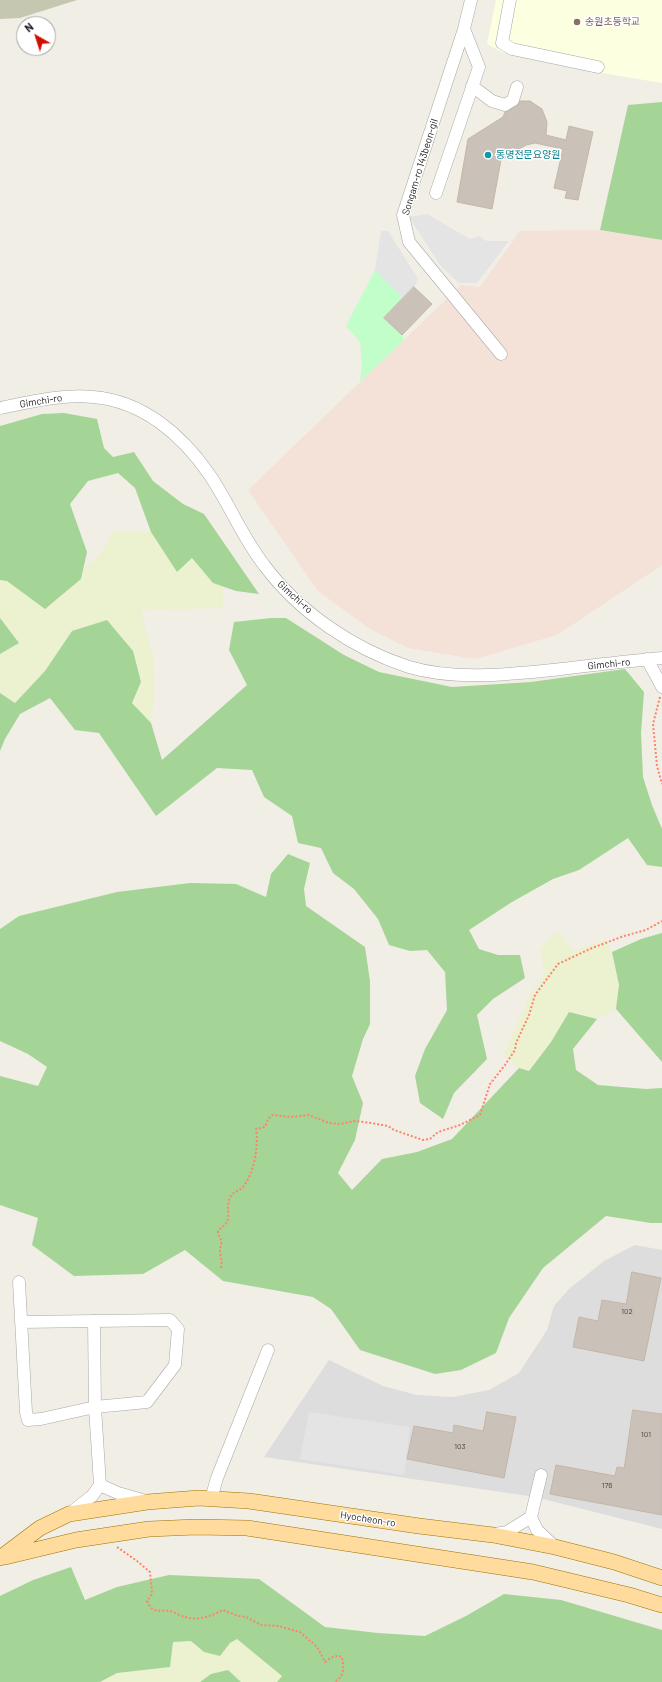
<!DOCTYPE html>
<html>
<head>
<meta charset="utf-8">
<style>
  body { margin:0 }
  #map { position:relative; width:662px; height:1682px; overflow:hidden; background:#f1eee6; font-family:Barlow,sans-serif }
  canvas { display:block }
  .north { position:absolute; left:16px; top:16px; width:40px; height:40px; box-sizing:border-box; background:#fff; border:1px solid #a6a6a6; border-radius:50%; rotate:321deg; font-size:11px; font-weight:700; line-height:16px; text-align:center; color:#202020 }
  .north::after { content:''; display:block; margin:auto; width:14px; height:18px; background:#d00e00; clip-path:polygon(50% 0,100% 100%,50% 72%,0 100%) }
</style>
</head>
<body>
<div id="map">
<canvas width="662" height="1682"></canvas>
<div class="north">N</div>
</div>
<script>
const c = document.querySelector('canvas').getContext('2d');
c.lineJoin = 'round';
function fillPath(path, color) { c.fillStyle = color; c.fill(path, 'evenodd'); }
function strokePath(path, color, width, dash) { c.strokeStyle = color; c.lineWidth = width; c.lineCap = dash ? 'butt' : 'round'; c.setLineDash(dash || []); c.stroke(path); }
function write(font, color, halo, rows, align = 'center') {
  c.font = font + ' Barlow,"Noto Sans KR",sans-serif'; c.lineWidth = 3; c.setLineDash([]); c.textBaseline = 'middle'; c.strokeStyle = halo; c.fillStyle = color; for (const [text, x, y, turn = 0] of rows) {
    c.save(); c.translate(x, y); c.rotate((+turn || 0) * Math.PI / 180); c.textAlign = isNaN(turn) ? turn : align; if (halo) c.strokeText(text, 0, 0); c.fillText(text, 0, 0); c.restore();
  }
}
const residential = new Path2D(`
  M635 1245 662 1250V1529L535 1497 264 1457 329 1360 383 1386 417 1395 453 1397 489 1390 519 1373 547 1330 554 1306 569 1289 604 1261Z`);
const education = new Path2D(`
  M496 0H662V83L602 73 502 52 487 44Z`);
const military = new Path2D(`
  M600 230 662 240V565L557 635 475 659 408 648 370 629 318 591 248 490 461 285 480 287 520 231Z`);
const construction = new Path2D(`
  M0 0H77L20 18 0 19Z`);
const farmland = new Path2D(`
  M114 531 151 532 177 571 192 558 213 583 223 587V608L160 610 141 609 153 658 155 692 151 723 132 702 141 682 72 631 45 671 15 703 0 693V654L19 643 0 618V580L7 581 45 608 81 579 84 568 100 554Z
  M561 933 572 951 605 940 612 952 619 985 616 1009 597 1019 569 1013 551 1042 528 1071 519 1068 503 1055 530 995 545 974 540 951 552 935Z
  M238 1639 282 1676 277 1682H241L228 1670 204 1679 200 1682H100L117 1673 170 1667 173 1642 191 1641 204 1652Z`);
const forest = new Path2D(`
  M662 102V240L600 230 628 105Z
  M64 413 97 419 104 448 113 457 134 452 153 481 183 504 204 514 259 594 236 591 213 583 192 558 177 572 151 532 135 488 118 473 88 481 70 504 87 552 81 579 45 609 7 581 0 580V426L42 414Z
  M0 618 19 643 0 654Z
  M271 618H286L344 655 379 672 452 687 531 682 625 669 644 692 641 733 643 777 652 805 662 829V867L647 865 628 838 579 870 553 879 512 902 469 930 479 949 498 955H520L525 978 493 999 477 1015 487 1059 454 1093 443 1119 420 1103 415 1076 425 1049 447 1010 445 972 427 950 410 951 389 945 378 919 354 889 333 873 321 848 298 843 292 816 264 797 252 770 217 768 156 816 99 733 75 730 50 698 20 714 5 739 0 751V693L15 703 45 671 72 631 107 620 133 651 141 682 132 703 151 723 162 760 247 685 229 650 234 622Z
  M288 854 310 863 304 889 306 906 365 947 370 981V1024L363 1039 352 1076 363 1103 355 1140 338 1173 352 1190 382 1159 417 1152 452 1139 519 1068 529 1071 551 1042 569 1012 597 1019 573 1049 576 1070 598 1085 646 1089 662 1088V1223H651L606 1216 543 1268 509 1318 496 1353 461 1370 435 1374 360 1350 331 1309 313 1297 223 1281 185 1250 143 1274 74 1276 32 1245 38 1218 0 1205V1076L38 1086 47 1067 28 1054 0 1041V929L19 916 117 892 190 883 236 884 266 897 271 874Z
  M662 933V1062L616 1009 619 985 612 952 641 939Z
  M71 1567 85 1600 117 1587 169 1575 259 1579 325 1627 378 1633 425 1636 466 1616 504 1594 561 1600 662 1630V1682H277L282 1676 237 1639 230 1643 220 1656 204 1652 191 1641 173 1642 170 1667 117 1673 100 1682H0V1596L33 1580Z
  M228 1670 241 1682H200L211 1674Z`);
const park = new Path2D(`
  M375 270 403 298 384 318 402 335 404 340 360 382 362 365 360 342 346 326Z`);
const parking = new Path2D(`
  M427 214 470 239 479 236 487 241H509L477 283H459L440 265 409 217Z
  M381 231H388L418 279 414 287 403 298 375 270Z
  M309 1412 410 1427 404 1475 300 1459Z`);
const building = new Path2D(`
  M520 101H530L542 109 547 122 546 135 566 140 569 126 593 132 578 200 565 198 567 191 554 188 563 149 535 143 526 145 501 160 492 209 457 202 468 139 503 117 505 112 517 106Z
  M414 287 432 304 402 335 384 318Z
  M632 1272 661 1278 644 1361 573 1347 579 1317 598 1321 602 1300 626 1304Z
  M633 1410 662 1414V1515L550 1494 556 1465 615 1476 617 1467 624 1468Z
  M487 1412 516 1417 504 1478 407 1459 414 1426 453 1433 454 1425 483 1431Z`);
const path = new Path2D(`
  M660 697 653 724 657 766 662 784
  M221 1268C223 1262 220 1257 220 1251 220 1247 222 1244 221 1240 220 1236 218 1236 218 1231 221 1228 225 1225 227 1222 230 1216 226 1206 230 1198 232 1192 238 1191 242 1188 254 1175 259 1145 256 1129L265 1127 268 1119 272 1115 291 1117 309 1115 329 1123 339 1124 355 1121 371 1123 388 1126 394 1130 423 1140 430 1139 438 1132 460 1125 480 1115 490 1084 505 1065 515 1050 516 1043 529 1015 535 995 558 964 592 948 624 936 646 930 662 921
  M117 1547 137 1561 150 1572 152 1594 147 1601C153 1615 160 1609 170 1611 175 1612 180 1616 185 1617 199 1621 211 1616 223 1610L238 1616 246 1617 261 1625 278 1626 300 1632 317 1647 325 1662C331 1658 335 1654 342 1657 344 1668 345 1676 334 1682`);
const minor = new Path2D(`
  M471 0 464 29 403 215 409 242 501 354
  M510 0 502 43 512 49 598 67
  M472 86 492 101 505 105 513 100 517 87
  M436 193 479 67 464 29
  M0 408C30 402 62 394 93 397 143 401 182 435 209 474 229 503 242 537 264 565 299 612 353 649 409 667 456 681 512 674 561 669 595 665 628 661 662 658
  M647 659 662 687
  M19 1282 26 1412 28 1420 41 1419 95 1407 147 1402 175 1365 178 1329 170 1320 21 1322
  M541 1475 531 1517 537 1530 555 1547
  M100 1485 118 1493 146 1501
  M211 1499 217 1478 268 1350
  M69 1514 92 1496 100 1485 95 1407 94 1321
  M495 1534 507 1532 531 1517`);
const major = new Path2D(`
  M5 1557 76 1540 149 1529 196 1527 247 1528 533 1572 629 1595 662 1605
  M0 1558 40 1528 69 1514 147 1502 199 1498 249 1501 419 1526 493 1535 555 1547 614 1562 662 1578`);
const markers = [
  [577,22,4,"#8d6e63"],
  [488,155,4,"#0f9aa8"]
];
const numberNames = [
  ["102",627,1311],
  ["101",646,1434],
  ["103",460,1446],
  ["176",607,1485]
];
const educationNames = [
  ["송원초등학교",585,22]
];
const cultureNames = [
  ["동명전문요양원",496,155]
];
const streetNames = [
  ["Songam-ro 143beon-gil",420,167,-73],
  ["Gimchi-ro",41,401,-9],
  ["Gimchi-ro",295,597,42],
  ["Gimchi-ro",609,664,-6],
  ["Hyocheon-ro",368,1519,9]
];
fillPath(residential, '#dedddd');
fillPath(education, '#fdffe1');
fillPath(military, '#f4e2d8');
fillPath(construction, '#c5c7b0');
fillPath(farmland, '#ecf1d0');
fillPath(forest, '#a5d497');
fillPath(park, '#c1feca');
fillPath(parking, '#e4e4e4');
fillPath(building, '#cac1b8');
strokePath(building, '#c4b6a7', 1);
strokePath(minor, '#a7a7a7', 13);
strokePath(major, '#9c7300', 16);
strokePath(path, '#ff8369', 2, [2, 2]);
strokePath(minor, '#fff', 12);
strokePath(major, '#ffdb9d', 15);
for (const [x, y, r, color] of markers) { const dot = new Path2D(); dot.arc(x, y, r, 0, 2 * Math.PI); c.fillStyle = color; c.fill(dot); strokePath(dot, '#fff', 1.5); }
write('8px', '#4a4846', null, numberNames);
write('10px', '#785e54', '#fff', educationNames, 'left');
write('10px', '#0d838f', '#fff', cultureNames, 'left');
write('10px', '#202020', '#fff', streetNames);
</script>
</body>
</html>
